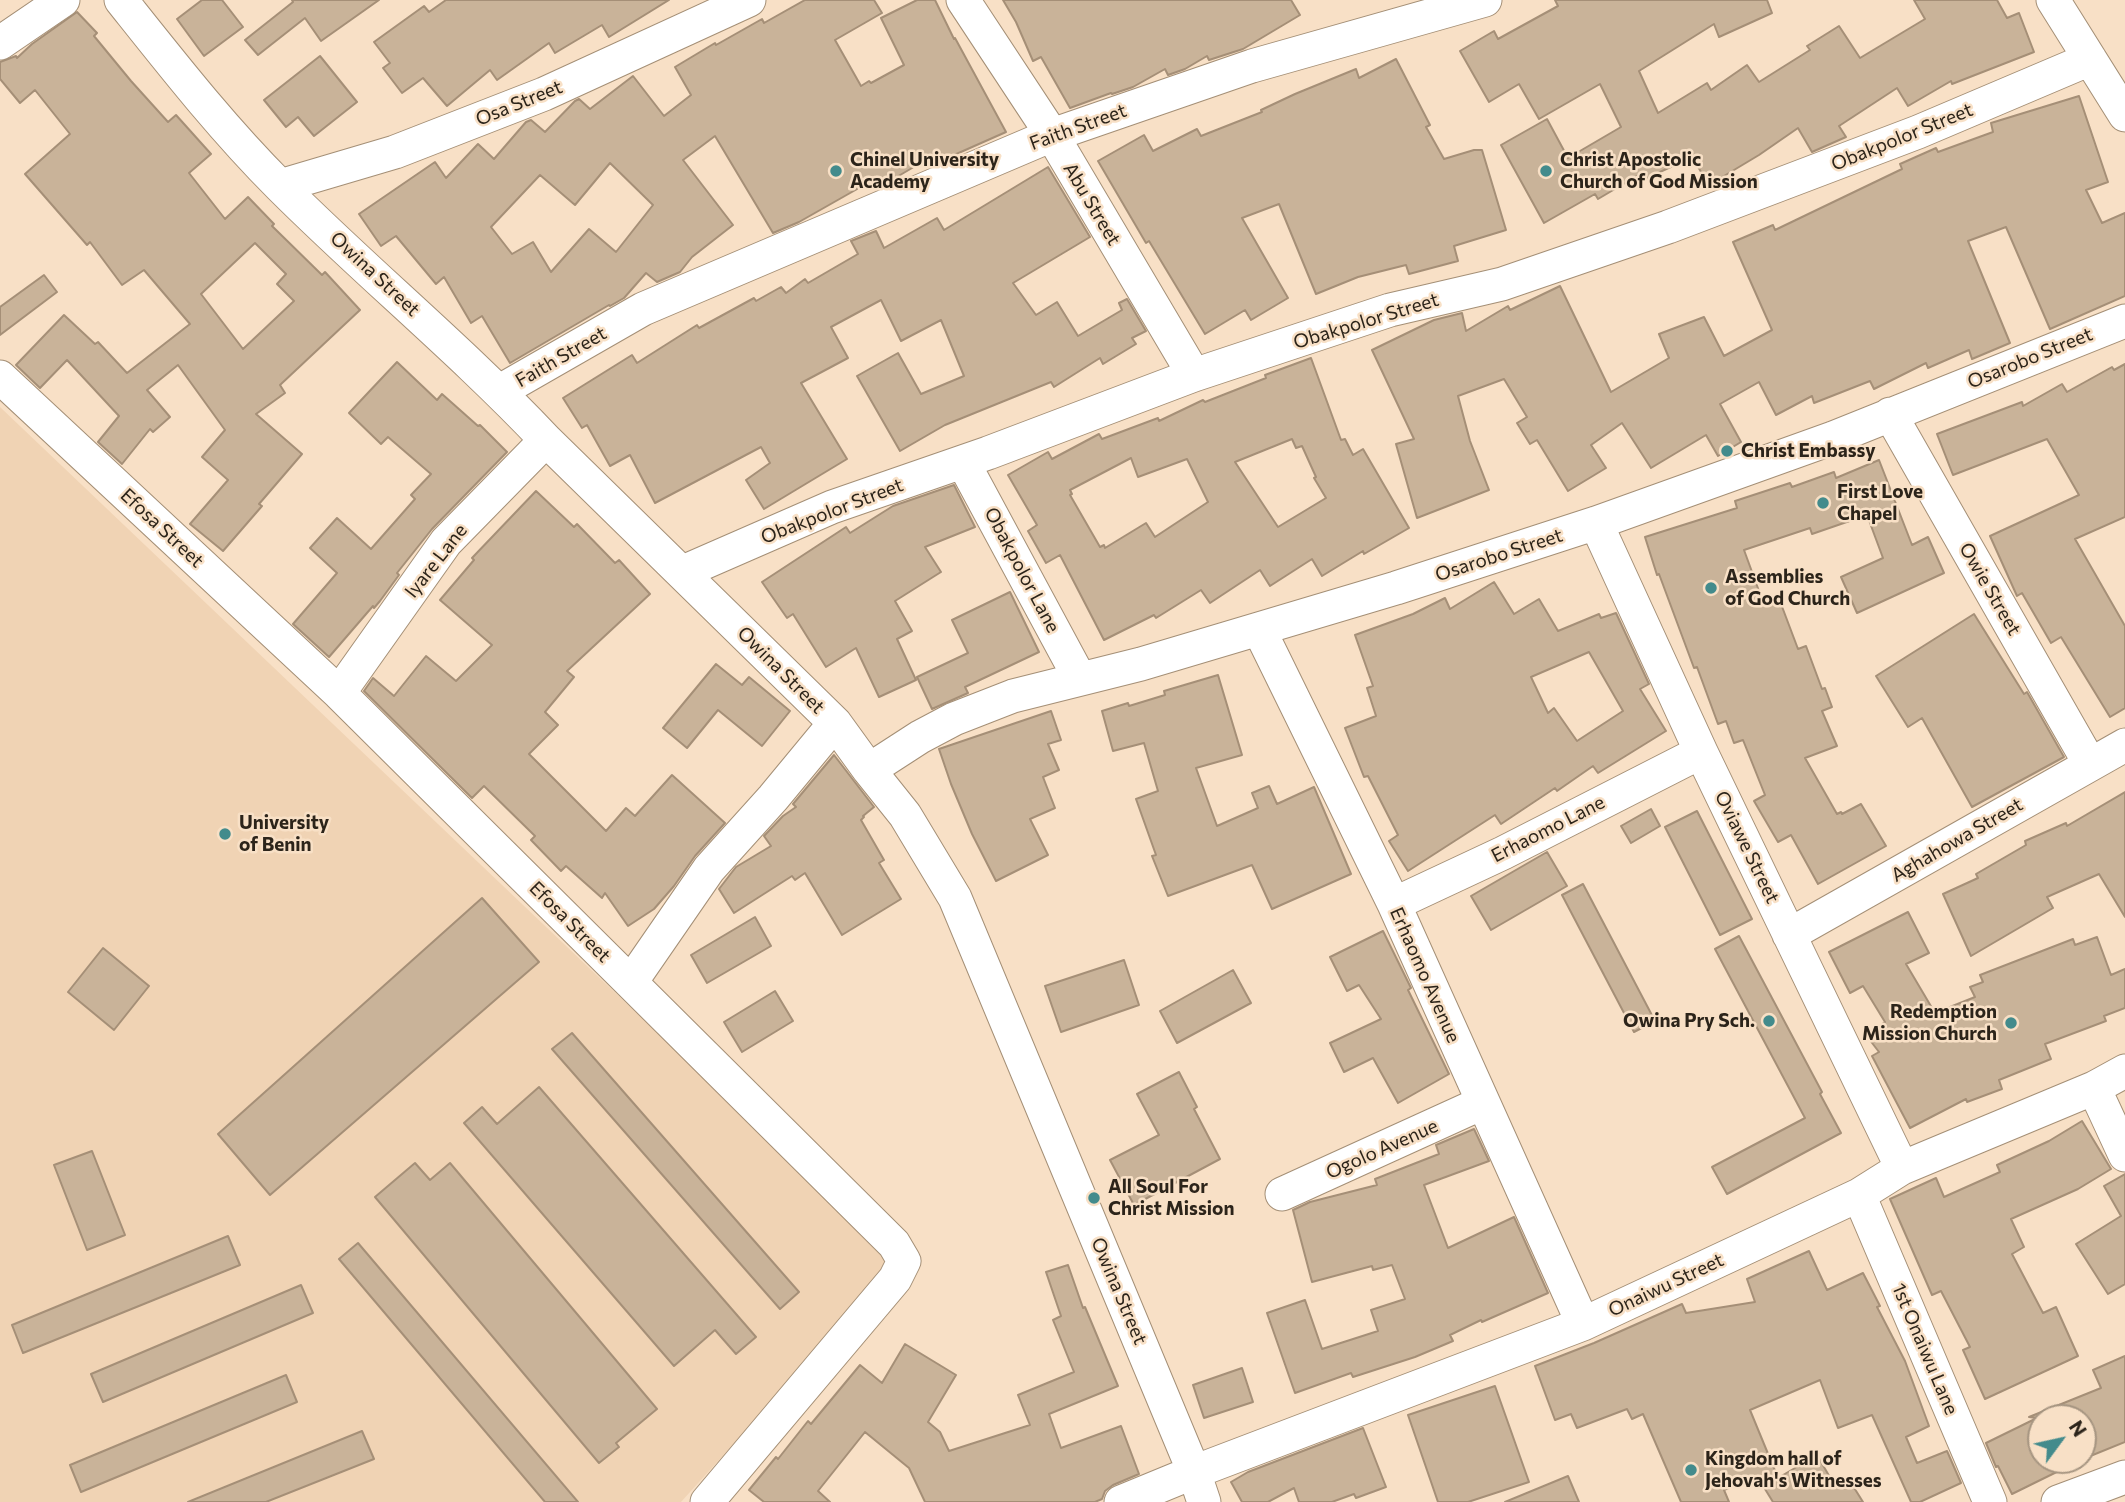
<!DOCTYPE html>
<html>
<head>
<meta charset="utf-8">
<style>
  body { margin:0 }
  #map { position:relative; width:2125px; height:1502px; overflow:hidden; background:#f8e0c6; font-family:Commissioner,sans-serif }
  canvas { display:block }
  .north { position:absolute; left:2027px; top:1404px; width:70px; height:70px; box-sizing:border-box; background:#f8e0c6; border:2px solid #a69581; border-radius:50%; rotate:57deg; font-size:19px; font-weight:700; line-height:28px; text-align:center; color:#2c241a }
  .north::after { content:''; display:block; margin:auto; width:24px; height:32px; background:#438b8c; clip-path:polygon(50% 0,100% 100%,50% 72%,0 100%) }
</style>
</head>
<body>
<div id="map">
<canvas width="2125" height="1502"></canvas>
<div class="north">N</div>
</div>
<script>
const c = document.querySelector('canvas').getContext('2d');
c.lineJoin = 'round';
function fillPath(path, color) { c.fillStyle = color; c.fill(path, 'evenodd'); }
function strokePath(path, color, width, dash) { c.strokeStyle = color; c.lineWidth = width; c.lineCap = dash ? 'butt' : 'round'; c.setLineDash(dash || []); c.stroke(path); }
function write(font, color, halo, rows, align = 'center') {
  c.font = font + ' Commissioner,sans-serif'; c.lineWidth = 5; c.setLineDash([]); c.textBaseline = 'middle'; c.strokeStyle = halo; c.fillStyle = color; for (const [text, x, y, turn = 0] of rows) {
    c.save(); c.translate(x, y); c.rotate((+turn || 0) * Math.PI / 180); c.textAlign = isNaN(turn) ? turn : align; if (halo) c.strokeText(text, 0, 0); c.fillText(text, 0, 0); c.restore();
  }
}
const built = new Path2D(`
  M0 407 898 1262 681 1502H0Z`);
const building = new Path2D(`
  M202 0H222L243 27 204 56 177 19Z
  M292 0H379L321 41 305 18 258 55 245 40 293 2Z
  M446 0H669L609 37 602 25 555 53 549 43 497 80 490 70 447 106 423 78 402 93 383 68 390 63 374 42 424 6 429 12Z
  M805 0H874L882 13 835 40 861 86 869 81 871 83 904 65 881 18 917 0H935L954 39 955 38 1006 132 927 167 924 161 878 188 873 180 799 222 773 233 715 136 683 160 733 225 692 257 680 272 657 282 646 273 624 298 610 306 609 305 510 363 482 316 471 323 444 277 436 284 396 236 381 246 359 214 435 162 446 178 478 144 494 159 526 122 531 120 545 132 575 101 579 99 590 109 633 76 664 116 691 95 675 67 715 43 716 45 762 19 764 23ZM610 163 653 205 616 252 589 229 551 272 533 242 512 254 491 227 540 175 575 205Z
  M1003 0H1291L1300 15 1243 49 1209 60 1207 56 1185 69 1168 75 1165 69 1133 87 1112 94 1111 93 1070 108 1041 57 1033 61 1016 22Z
  M1555 0H1767L1772 13 1719 37 1714 24 1639 71 1658 113 1707 83 1711 90 1747 65 1759 82 1810 50 1807 46 1839 26 1860 58 1925 19 1914 0H1997L2007 18 2019 13 2034 52 1952 84 1951 81 1908 106 1897 88 1839 126 1846 137 1812 152 1798 128 1759 155 1709 185 1692 157 1645 179 1642 173 1598 199 1595 194 1544 223 1501 145 1547 119 1568 158 1621 127 1600 84 1539 119 1519 84 1489 102 1460 51 1494 31 1498 39 1558 6Z
  M77 12 97 33 94 36 131 81 168 122 176 115 211 154 189 173 225 219 248 197 274 224 272 226 322 275 325 272 360 310 280 385 285 393 256 414 302 454 259 504 262 506 223 551 190 524 228 480 202 457 225 430 178 365 147 390 170 417 153 432 150 429 122 464 98 442 119 416 67 360 40 388 16 365 64 315 95 344 98 342 127 373 190 324 144 270 122 285 90 242 87 245 25 174 70 134 35 90 20 103 0 79V62L16 56 17 58 32 44ZM255 243 286 274 277 284 294 301 243 349 201 294Z
  M320 56 357 102 314 136 298 117 286 127 264 100Z
  M1396 59 1430 125 1426 127 1444 159 1474 150H1482L1506 230 1454 246 1458 261 1409 274 1406 265 1358 277 1316 294 1279 204 1242 218 1288 298 1251 320 1245 310 1205 334 1149 241 1146 243 1098 161 1144 135 1153 151 1197 129 1201 136 1262 112 1261 110 1295 94 1356 69 1359 78Z
  M2079 96 2108 182 2086 190 2102 223 2125 213V296L2050 329 2006 227 1968 241 2010 343 1972 359 1969 350 1928 368 1926 363 1874 389 1870 381 1814 403 1812 396 1776 415 1759 382 1720 404 1741 442 1718 456 1706 435 1651 468 1622 423 1591 445 1606 468 1568 491 1537 440 1530 444 1517 423 1527 417 1504 379 1458 396 1470 441 1489 490 1417 518 1396 444 1414 439 1372 350 1434 320 1462 313 1466 331 1508 306 1510 310 1560 286 1611 392 1669 358 1659 334 1704 317 1724 356 1772 330 1733 242 1773 225 1775 230 1902 169 1900 164 1936 148 1938 152 1993 132 1991 123Z
  M1048 167 1090 237 1013 283 1036 315 1057 302 1078 336 1122 310 1119 303 1127 299 1146 331 1132 338 1136 344 1103 364 1100 358 1054 387 1051 382 945 425 900 451 857 376 898 353 921 394 964 376 941 320 901 341 881 300 831 327 848 358 801 383 847 459 764 509 746 480 770 463 761 447 655 503 630 455 610 466 587 425 582 428 563 398 632 355 637 363 697 325 699 328 754 298 756 301 781 287 786 293 805 279 808 283 858 254 851 241 876 231 884 248 937 218 944 230Z
  M44 275 57 292 0 335V307Z
  M1311 358 1341 440 1345 439 1353 455 1363 449 1409 528 1364 554 1363 551 1322 576 1312 559 1270 586 1260 570 1210 603 1201 590 1156 618 1154 615 1104 640 1060 555 1046 563 1028 531 1037 525 1008 475 1048 452 1052 459 1099 434 1102 439 1158 418 1159 421 1203 400 1205 402 1266 378 1265 375ZM1292 439 1296 448 1302 446 1316 477 1314 478 1326 498 1278 527 1235 462ZM1131 458 1138 477 1187 459 1208 502 1155 537 1146 523 1105 548 1104 545 1100 547 1070 495 1072 494 1070 490Z
  M397 362 437 400 442 394 478 426 480 425 507 452 432 529 397 573 399 575 380 601 374 608 373 606 329 657 293 624 337 573 310 548 337 518 371 549 415 499 411 495 431 474 388 437 381 444 349 413Z
  M2125 364V517L2075 539 2125 626V708L2110 717 2061 637 2051 643 2022 593 2017 596 1990 536 2079 495 2047 439 1953 475 1937 434 2022 402 2023 406 2062 384 2067 392 2112 367 2114 370Z
  M1879 460 1912 545 1928 537 1944 573 1857 613 1841 577 1883 558 1867 515 1812 534 1810 528 1744 550 1763 602 1778 596 1798 649 1806 646 1822 689 1825 688 1832 707 1822 711 1837 746 1805 758 1837 814 1841 812 1842 814 1861 804 1886 846 1818 884 1791 835 1778 842 1754 801 1765 795 1743 740 1734 743 1726 721 1718 724 1697 667 1694 668 1659 574 1657 575 1645 537 1737 508 1735 501 1790 483 1792 487 1834 472 1836 478Z
  M954 485 975 527 925 547 941 572 895 601 912 631 897 639 916 680 879 697 856 648 826 667 793 614 787 618 762 582 846 527 850 533 893 506Z
  M536 491 574 527 577 524 615 563 619 560 650 594 567 671 574 677 545 712 558 725 529 754 606 831 626 808 635 816 672 775 725 823 695 856 674 886 654 909 628 926 605 893 602 898 566 866 561 871 531 840 535 836 484 786 472 798 364 691 373 678 394 696 426 656 456 681 492 645 440 600 474 560 472 558Z
  M1494 582 1514 614 1539 599 1558 631 1599 614 1601 618 1616 613 1649 684 1640 689 1666 731 1598 773 1593 766 1557 791 1555 788 1501 824 1495 815 1408 871 1389 841 1398 835 1368 776 1364 777 1345 728 1376 716 1367 688 1373 686 1355 635 1413 614 1445 598 1450 609ZM1589 652 1623 711 1577 741 1554 708 1548 713 1531 677Z
  M1010 592 1039 652 965 687 968 693 932 709 917 677 968 653 952 620Z
  M1974 614 2024 694 2027 692 2064 757 1972 807 1922 718 1908 727 1876 676Z
  M716 664 742 685 749 677 790 711 762 746 718 710 687 748 663 728Z
  M1218 675 1242 755 1196 768 1217 826 1258 808 1252 793 1269 786 1277 804 1314 787 1351 874 1272 909 1252 865 1168 896 1152 856 1156 855 1136 799 1158 791 1144 743 1113 751 1102 711 1128 703 1129 706 1165 695 1164 691Z
  M1051 711 1061 740 1048 744 1059 770 1043 777 1055 808 1030 819 1048 855 996 881 972 834 951 784 939 749Z
  M834 755 874 807 863 816 864 817 861 820 884 860 879 863 901 899 842 935 805 873 795 880 792 876 734 913 719 889 736 867 771 846 764 836 783 816 796 807 793 804Z
  M2125 792V917L2099 874 2047 897 2053 908 1971 956 1943 894 1978 878 1976 874 2026 845 2025 841 2066 823 2067 826Z
  M1651 809 1660 826 1631 843 1621 826Z
  M1697 811 1752 919 1720 935 1665 827Z
  M1547 852 1567 886 1491 930 1471 896Z
  M1583 884 1655 1021 1634 1032 1562 895Z
  M482 898 539 962 270 1195 218 1134Z
  M1908 912 1929 953 1906 964 1935 1013 1975 997 1970 987 1983 982 1980 975 2073 939 2075 945 2097 937 2111 975 2125 969V1008L2104 1016 2106 1021 2045 1044 2051 1059 1999 1080 2002 1089 1967 1102 1966 1099 1910 1128 1872 1056 1879 1052 1866 1035 1885 1022 1863 986 1850 993 1829 952Z
  M755 917 771 946 707 983 691 955Z
  M1383 931 1411 988 1408 990 1449 1074 1398 1103 1373 1058 1344 1072 1330 1043 1381 1019 1359 985 1347 991 1330 957Z
  M1739 936 1822 1092 1820 1094 1841 1133 1727 1194 1712 1167 1805 1118 1715 949Z
  M103 948 149 986 114 1030 68 992Z
  M1124 960 1139 1005 1061 1032 1045 986Z
  M1233 970 1251 1003 1177 1043 1160 1011Z
  M775 991 793 1021 742 1052 724 1022Z
  M572 1033 799 1292 780 1309 552 1049Z
  M1179 1072 1197 1107 1194 1109 1220 1159 1134 1205 1110 1160 1159 1135 1137 1094Z
  M539 1087 756 1337 736 1354 715 1330 674 1366 464 1123 482 1107 497 1124Z
  M2082 1121 2111 1169 2078 1189 2011 1219 2024 1247 2012 1254 2043 1313 2056 1307 2078 1356 1985 1399 1963 1350 1970 1347 1941 1291 1932 1295 1890 1199 1936 1178 1944 1197 2000 1172 1997 1165 2049 1141Z
  M1474 1129 1489 1161 1424 1185 1448 1248 1514 1217 1548 1293 1482 1322 1481 1320 1450 1335 1453 1341 1415 1357 1353 1377 1351 1373 1295 1393 1267 1313 1305 1300 1322 1349 1378 1331 1371 1310 1405 1299 1392 1265 1373 1270 1372 1266 1312 1282 1293 1210 1310 1202 1377 1185 1375 1179 1439 1154 1436 1145Z
  M92 1151 125 1235 87 1250 54 1165Z
  M415 1163 430 1180 450 1163 657 1409 616 1443 619 1447 599 1463 375 1197Z
  M2125 1174V1284L2108 1294 2076 1244 2121 1216 2104 1186Z
  M228 1236 240 1265 23 1353 12 1325Z
  M358 1243 578 1502H545L339 1259Z
  M1809 1251 1827 1290 1863 1273 1880 1306 1877 1307 1905 1361 1929 1426 1906 1437 1917 1463 1947 1451 1961 1483 1920 1502H1911L1872 1415 1838 1428 1820 1380 1750 1410 1778 1478 1817 1455 1835 1486 1848 1478 1863 1502H1773L1757 1476 1724 1490 1729 1502H1681L1643 1414 1632 1419 1627 1409 1577 1428 1571 1414 1555 1420 1535 1366 1594 1343 1682 1304 1686 1313 1755 1302 1747 1279Z
  M1068 1265 1083 1308 1085 1307 1118 1386 1049 1414 1061 1448 1121 1426 1139 1474 1113 1485 1105 1491 1102 1499 1095 1502H925L909 1468 865 1432 818 1491 830 1502H764L749 1490 776 1457 778 1459 808 1421 811 1424 860 1365 882 1383 905 1344 956 1375 928 1422 940 1432 949 1451 1030 1425 1018 1395 1074 1372 1053 1320 1061 1316 1046 1272Z
  M301 1285 313 1313 103 1402 91 1374Z
  M2125 1356V1442L2083 1459V1418H2041V1460H2081L2012 1494 1998 1466 1996 1467 1986 1443 2037 1418 2029 1417 2101 1388 2093 1370Z
  M1242 1368 1253 1402 1204 1418 1193 1385Z
  M286 1375 297 1402 81 1492 70 1465Z
  M1495 1386 1529 1482 1468 1502H1438L1408 1415Z
  M1363 1428 1386 1487 1356 1498 1354 1494 1332 1502H1299L1294 1488 1268 1502H1242L1231 1482 1248 1472Z
  M362 1431 374 1459 266 1502H188Z
  M1568 1476 1579 1502H1505Z`);
const minor = new Path2D(`
  M121 0C172 64 222 128 280 186 367 273 462 351 546 440L835 723 869 770 905 815 955 898 1194 1472 1204 1502
  M963 0 1052 135 1194 375
  M2053 0 2125 115
  M0 43 63 0
  M280 186 395 152 544 94 749 0
  M0 377 339 693 894 1244 904 1261 895 1279 707 1502
  M500 391 643 309 1052 135 1252 66 1485 0
  M1890 414 2090 764
  M963 462 1080 679
  M1596 523 1701 752 1902 1168
  M683 572 832 507 988 453 1194 375 1390 310 1502 284 1668 227 1918 132 2090 59
  M1259 629 1394 904 1583 1324
  M339 693 446 542 546 440
  M869 770 920 737 954 719 1013 696 1141 664 1396 588 1596 523 1833 438 2125 321
  M1394 904 1503 853 1701 752
  M1789 935 2125 745
  M631 982 709 869 773 798 835 723
  M2094 1088 2125 1155
  M1282 1194 1482 1103
  M1859 1195 1990 1502
  M1121 1502 1194 1472 1583 1324 1859 1195 1902 1168 2094 1088 2125 1071
  M2058 1502 2125 1477`);
const markers = [
  [836,171,7,"#438b8c"],
  [1546,171,7,"#438b8c"],
  [1727,451,7,"#438b8c"],
  [1823,503,7,"#438b8c"],
  [1711,588,7,"#438b8c"],
  [225,834,7,"#438b8c"],
  [1769,1021,7,"#438b8c"],
  [2011,1023,7,"#438b8c"],
  [1094,1198,7,"#438b8c"],
  [1691,1470,7,"#438b8c"]
];
const streetNames = [
  ["Osa Street",519,103,-22],
  ["Faith Street",1078,127,-20],
  ["Obakpolor Street",1902,137,-22],
  ["Abu Street",1092,204,59],
  ["Owina Street",375,274,43],
  ["Obakpolor Street",1366,321,-17],
  ["Faith Street",561,357,-30],
  ["Osarobo Street",2030,358,-22],
  ["Obakpolor Street",832,511,-21],
  ["Efosa Street",162,528,43],
  ["Osarobo Street",1499,555,-18],
  ["Iyare Lane",436,561,-52],
  ["Obakpolor Lane",1022,570,62],
  ["Owie Street",1990,589,60],
  ["Owina Street",781,670,45],
  ["Erhaomo Lane",1548,829,-27],
  ["Aghahowa Street",1957,840,-30],
  ["Oviawe Street",1747,847,64],
  ["Efosa Street",570,922,45],
  ["Erhaomo Avenue",1425,975,66],
  ["Ogolo Avenue",1382,1149,-24],
  ["Onaiwu Street",1666,1285,-25],
  ["Owina Street",1119,1291,67],
  ["1st Onaiwu Lane",1925,1349,67]
];
const poiNames = [
  ["Chinel University",850,160],
  ["Academy",850,182],
  ["Christ Apostolic",1560,160],
  ["Church of God Mission",1560,182],
  ["Christ Embassy",1741,451],
  ["First Love",1837,492],
  ["Chapel",1837,514],
  ["Assemblies",1725,577],
  ["of God Church",1725,599],
  ["University",239,823],
  ["of Benin",239,845],
  ["Redemption",1997,1012,"right"],
  ["Mission Church",1997,1034,"right"],
  ["Owina Pry Sch.",1755,1021,"right"],
  ["All Soul For",1108,1187],
  ["Christ Mission",1108,1209],
  ["Kingdom hall of",1705,1459],
  ["Jehovah's Witnesses",1705,1481]
];
fillPath(built, '#f0d3b4');
fillPath(building, '#c9b399');
strokePath(building, '#a58f77', 2);
strokePath(minor, '#a48f76', 35);
strokePath(minor, '#fff', 33);
for (const [x, y, r, color] of markers) { const dot = new Path2D(); dot.arc(x, y, r, 0, 2 * Math.PI); c.fillStyle = color; c.fill(dot); strokePath(dot, '#f8e0c6', 2.5); }
write('19px', '#2c241a', '#f8e0c6', streetNames);
write('bold 19px', '#2c241a', '#f8e0c6', poiNames, 'left');
</script>
</body>
</html>
